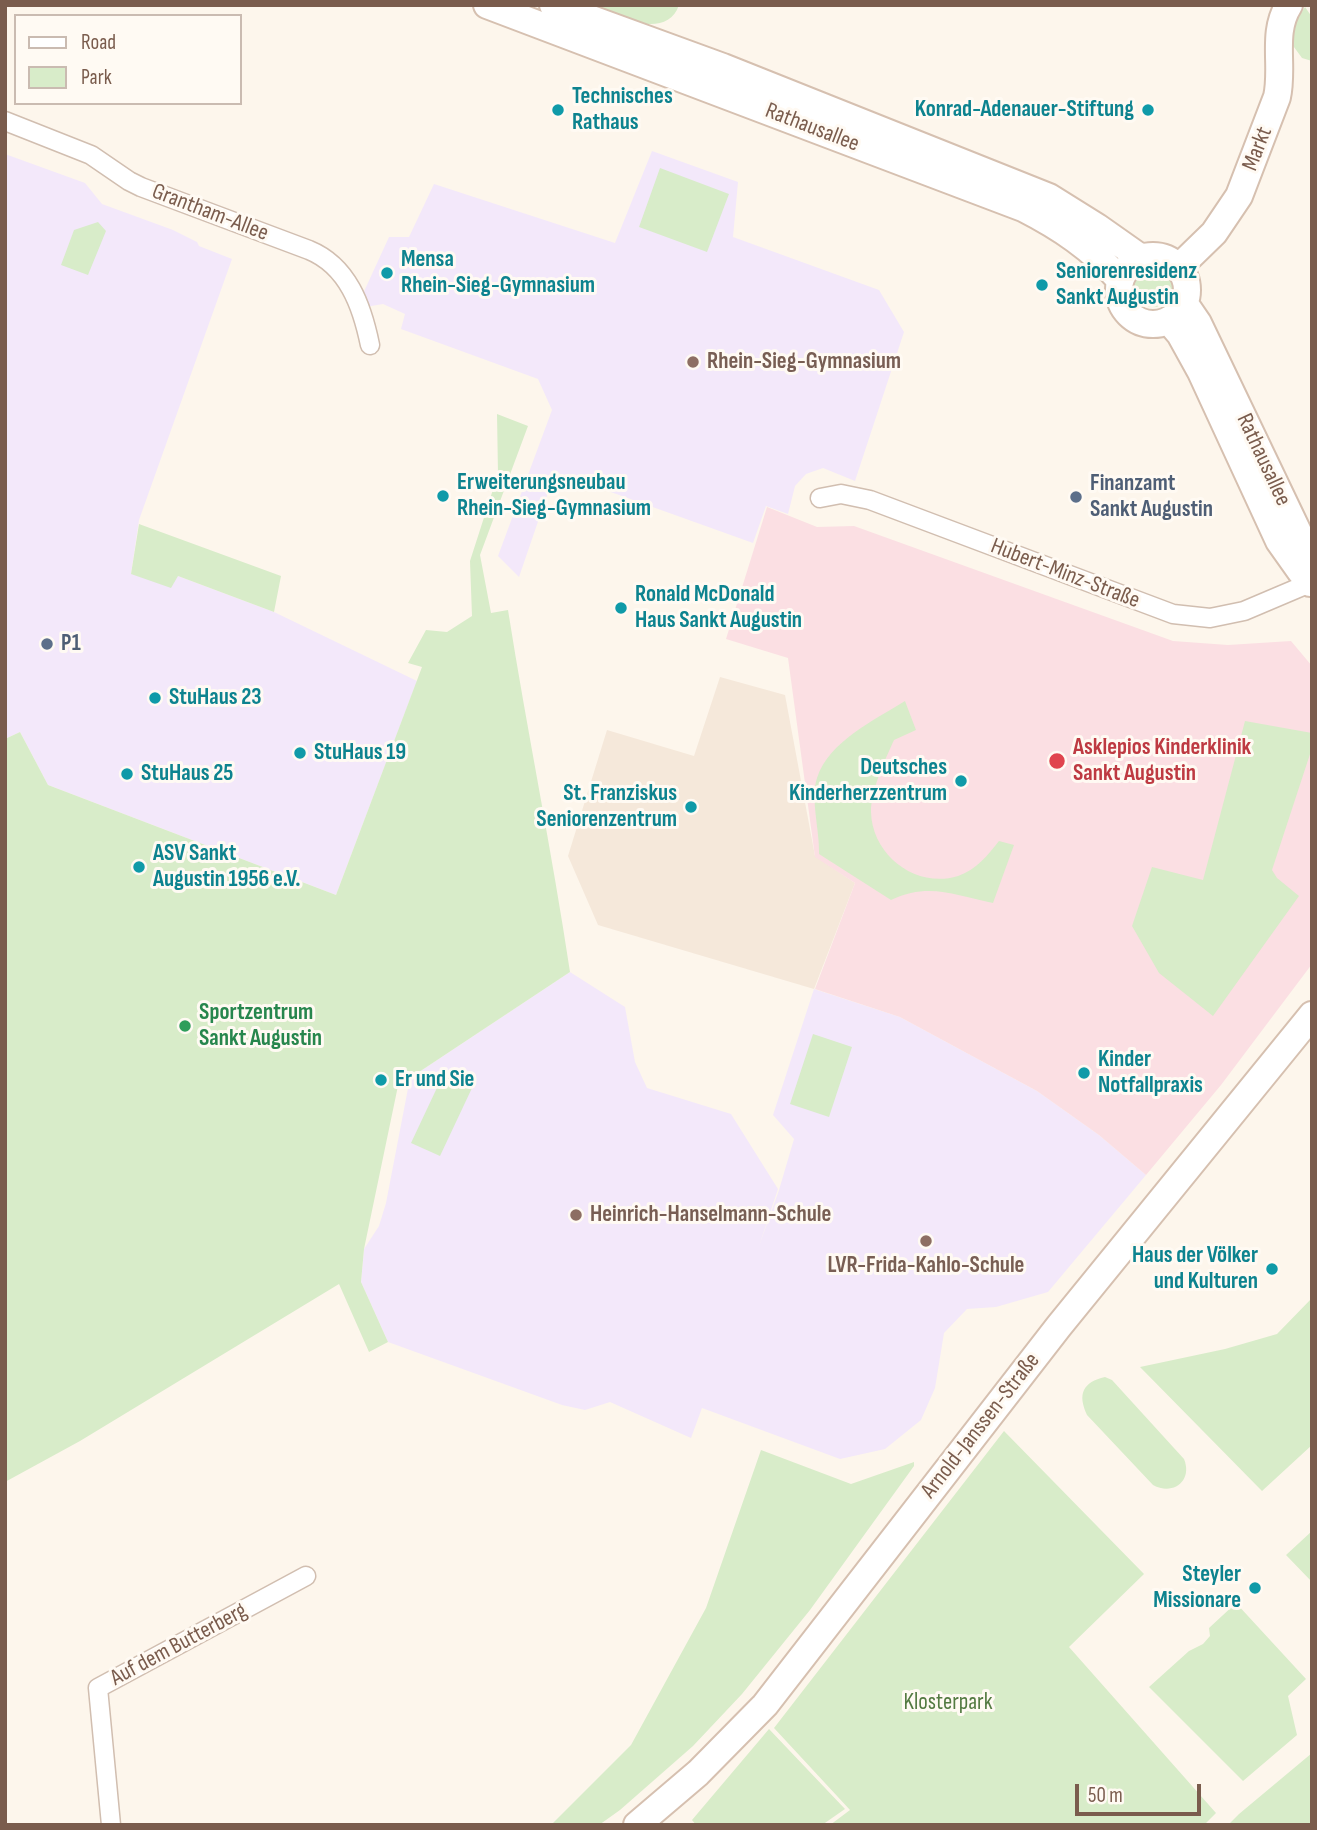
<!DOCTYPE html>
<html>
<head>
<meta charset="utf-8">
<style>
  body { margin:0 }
  #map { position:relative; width:1317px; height:1830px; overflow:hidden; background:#fdf6ec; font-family:"Sofia Sans Condensed",sans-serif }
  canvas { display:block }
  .frame { position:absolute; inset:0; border:7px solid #7a5c4d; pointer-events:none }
  .legend { position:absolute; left:14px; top:14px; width:228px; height:91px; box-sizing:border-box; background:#fffaf3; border:2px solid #cabbb1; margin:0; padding:9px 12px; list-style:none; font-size:21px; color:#7a5c4d }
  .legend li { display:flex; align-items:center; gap:14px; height:35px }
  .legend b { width:35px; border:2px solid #cabbb1 }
  .scale { position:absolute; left:1075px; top:1784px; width:126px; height:32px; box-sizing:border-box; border:4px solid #7a5c4d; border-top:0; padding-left:9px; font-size:21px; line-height:24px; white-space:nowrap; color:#7a5c4d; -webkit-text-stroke:5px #fffaf3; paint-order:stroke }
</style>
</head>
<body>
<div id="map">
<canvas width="1317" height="1830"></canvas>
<div class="frame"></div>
<ul class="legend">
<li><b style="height:9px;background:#fff"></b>Road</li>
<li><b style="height:19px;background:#d8ecc9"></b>Park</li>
</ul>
<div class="scale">50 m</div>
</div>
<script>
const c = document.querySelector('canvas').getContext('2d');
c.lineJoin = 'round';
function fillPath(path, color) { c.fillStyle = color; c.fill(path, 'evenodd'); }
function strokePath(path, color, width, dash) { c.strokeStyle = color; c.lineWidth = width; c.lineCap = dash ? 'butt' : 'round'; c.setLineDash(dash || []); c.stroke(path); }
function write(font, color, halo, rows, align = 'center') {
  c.font = font + ' "Sofia Sans Condensed",sans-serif'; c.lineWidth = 6; c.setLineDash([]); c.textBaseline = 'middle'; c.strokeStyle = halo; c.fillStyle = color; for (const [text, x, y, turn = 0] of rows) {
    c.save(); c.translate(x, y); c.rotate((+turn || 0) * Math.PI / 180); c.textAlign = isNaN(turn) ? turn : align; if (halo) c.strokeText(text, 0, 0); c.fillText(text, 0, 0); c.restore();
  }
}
const residential = new Path2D(`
  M720 677 785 695 815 856 855 883 814 989 598 925 568 856 607 730 694 756Z`);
const education = new Path2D(`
  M652 151 738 182 733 237 879 290 904 332 855 481 823 468 806 474 795 486 788 514 766 506 753 543 555 472 519 577 498 556 552 410 538 379 401 329 405 314 383 304 365 307 361 298 389 237H409L434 184 615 243Z
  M5 154 85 183 102 204 173 230 197 242 199 246 232 259 139 520 131 574 178 576 274 612 417 681 336 895 48 785 20 732 5 739Z
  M570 972 625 1007 635 1062 647 1088 731 1114 778 1189 759 1246 779 1190 794 1139 773 1115 814 989 900 1017 1037 1091 1099 1135 1146 1175 1048 1292 996 1307 967 1309 944 1333 935 1388 921 1420 885 1449 840 1459 702 1408 691 1438 610 1402 585 1410 562 1405 388 1342 361 1282 364 1249 379 1226 386 1203 410 1078Z`);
const medical = new Path2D(`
  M767 507 817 527 854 526 1173 641 1228 645 1291 641 1312 666V964L1221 1085 1146 1175 1099 1135 1037 1091 900 1017 815 989 855 883 815 857 788 658 726 639Z`);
const green = new Path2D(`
  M587 5H679C666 43 612 14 587 5Z
  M1305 7 1312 17V61L1302 58 1291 43 1295 23Z
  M660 168 729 194 707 252 639 227Z
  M98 222 106 231 88 275 61 265 74 230Z
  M1133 287a20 20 0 1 1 40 0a20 20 0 1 1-40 0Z
  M497 414 528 426 480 555 491 613 508 610C527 731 552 851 570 972L410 1078 399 1081 364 1249 361 1282 388 1342 369 1352 339 1284 80 1441 5 1482V739L20 732 48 785 336 895 422 667 408 663 426 630 447 632 472 616 470 561 498 474Z
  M139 524 281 576 274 612 178 576 171 588 131 574Z
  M905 701 916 730 894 740C885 760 871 790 871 812 872 856 917 889 958 876 976 870 988 855 999 841L1014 845 993 903C954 895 929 882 891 900L819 854C820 831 810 799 817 778 829 741 875 720 905 701Z
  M1245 721 1312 733V748L1272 870 1277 878 1299 896 1213 1016 1159 973 1132 926 1152 867 1203 880Z
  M813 1034 852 1047 829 1117 790 1104Z
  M443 1075 472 1088 440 1156 411 1143Z
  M1312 1298V1445L1262 1491 1140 1367 1225 1349 1277 1334Z
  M1105 1377 1112 1380 1184 1459C1193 1481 1173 1496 1153 1485L1087 1415C1077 1394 1083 1382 1105 1377Z
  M1004 1431 1144 1574 1069 1647 1216 1813 1204 1825H830L850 1810 774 1728Z
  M761 1450 851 1484 914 1462V1466L810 1610 742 1694 693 1746 620 1810 599 1825H551L631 1745 706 1608Z
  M1312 1531V1582L1286 1555Z
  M1236 1603 1306 1679 1288 1696 1297 1735 1243 1781 1149 1687 1189 1651 1203 1644 1210 1636 1209 1628Z
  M769 1729 845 1809 822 1825H696L692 1820Z
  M1312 1753V1825H1228L1239 1814Z`);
const street = new Path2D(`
  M5 121 91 155 129 181 141 187 309 250C348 266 362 306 370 345
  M820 498 841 494 870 500 1173 614 1210 618 1244 611 1310 583
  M111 1825 98 1688 306 1576`);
const secondary = new Path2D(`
  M487 5 1023 208C1060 227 1092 248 1120 280
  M553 5 723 67 1049 197 1097 227 1141 258
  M1119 290a34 34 0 1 1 68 0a34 34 0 1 1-68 0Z
  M1179 267 1214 233 1239 196 1277 97C1284 66 1271 33 1289 5
  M1185 304 1198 323 1298 532 1310 583
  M1169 321 1180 334 1201 372 1279 541 1301 572
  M637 1825 698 1773 765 1705 1059 1326 1312 1015`);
const markers = [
  [558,110,7,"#0f9aa8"],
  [1148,110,7,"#0f9aa8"],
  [387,273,7,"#0f9aa8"],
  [1042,285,7,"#0f9aa8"],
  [693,362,7,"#8d6e63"],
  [443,496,7,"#0f9aa8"],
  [1076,497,7,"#5c6f8a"],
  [621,608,7,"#0f9aa8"],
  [47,644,7,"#5c6f8a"],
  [155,698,7,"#0f9aa8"],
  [300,753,7,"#0f9aa8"],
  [1057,761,9,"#e0444e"],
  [127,774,7,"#0f9aa8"],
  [961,781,7,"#0f9aa8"],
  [691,807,7,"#0f9aa8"],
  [139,867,7,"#0f9aa8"],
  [185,1026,7,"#2e9e5b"],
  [1084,1073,7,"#0f9aa8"],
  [381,1080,7,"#0f9aa8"],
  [576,1215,7,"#8d6e63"],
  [926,1241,7,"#8d6e63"],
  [1272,1269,7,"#0f9aa8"],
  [1255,1588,7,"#0f9aa8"]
];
const cultureNames = [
  ["Technisches",572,97],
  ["Rathaus",572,123],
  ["Konrad-Adenauer-Stiftung",1134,110,"right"],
  ["Mensa",401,260],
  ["Rhein-Sieg-Gymnasium",401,286],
  ["Seniorenresidenz",1056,272],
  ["Sankt Augustin",1056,298],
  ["Erweiterungsneubau",457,483],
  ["Rhein-Sieg-Gymnasium",457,509],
  ["Ronald McDonald",635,595],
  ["Haus Sankt Augustin",635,621],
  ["StuHaus 23",169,698],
  ["StuHaus 19",314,753],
  ["Deutsches",947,768,"right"],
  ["Kinderherzzentrum",947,794,"right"],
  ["StuHaus 25",141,774],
  ["St. Franziskus",677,794,"right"],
  ["Seniorenzentrum",677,820,"right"],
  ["ASV Sankt",153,854],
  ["Augustin 1956 e.V.",153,880],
  ["Kinder",1098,1060],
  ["Notfallpraxis",1098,1086],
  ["Er und Sie",395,1080],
  ["Haus der Völker",1258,1256,"right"],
  ["und Kulturen",1258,1282,"right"],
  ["Steyler",1241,1575,"right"],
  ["Missionare",1241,1601,"right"]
];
const streetNames = [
  ["Rathausallee",812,128,21],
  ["Markt",1258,149,-69],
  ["Grantham-Allee",210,213,21],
  ["Rathausallee",1263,460,65],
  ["Hubert-Minz-Straße",1065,574,21],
  ["Arnold-Janssen-Straße",981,1426,-52],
  ["Auf dem Butterberg",179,1645,-28]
];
const educationNames = [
  ["Rhein-Sieg-Gymnasium",707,362],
  ["Heinrich-Hanselmann-Schule",590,1215],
  ["LVR-Frida-Kahlo-Schule",926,1266,"center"]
];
const serviceNames = [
  ["Finanzamt",1090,484],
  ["Sankt Augustin",1090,510],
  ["P1",61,644]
];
const healthNames = [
  ["Asklepios Kinderklinik",1073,748],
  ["Sankt Augustin",1073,774]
];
const leisureNames = [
  ["Sportzentrum",199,1013],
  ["Sankt Augustin",199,1039]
];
const parkNames = [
  ["Klosterpark",948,1703]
];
fillPath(residential, '#f5e8da');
fillPath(education, '#f3e8fa');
fillPath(medical, '#fbdfe3');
fillPath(green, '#d8ecc9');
strokePath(street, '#d1beb0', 21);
strokePath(secondary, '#d6c0b0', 30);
strokePath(street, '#fff', 18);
strokePath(secondary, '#fff', 26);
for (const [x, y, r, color] of markers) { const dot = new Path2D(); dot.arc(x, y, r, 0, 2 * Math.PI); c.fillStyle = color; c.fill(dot); strokePath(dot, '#fffaf3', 2.5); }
write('bold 23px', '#0d838f', '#fffaf3', cultureNames, 'left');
write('23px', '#7a5c4d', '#fffaf3', streetNames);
write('bold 23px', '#785e54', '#fffaf3', educationNames, 'left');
write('bold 23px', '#4e5e75', '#fffaf3', serviceNames, 'left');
write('bold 23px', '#be3a42', '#fffaf3', healthNames, 'left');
write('bold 23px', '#27864d', '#fffaf3', leisureNames, 'left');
write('23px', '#537a41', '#fffaf3', parkNames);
</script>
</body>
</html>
